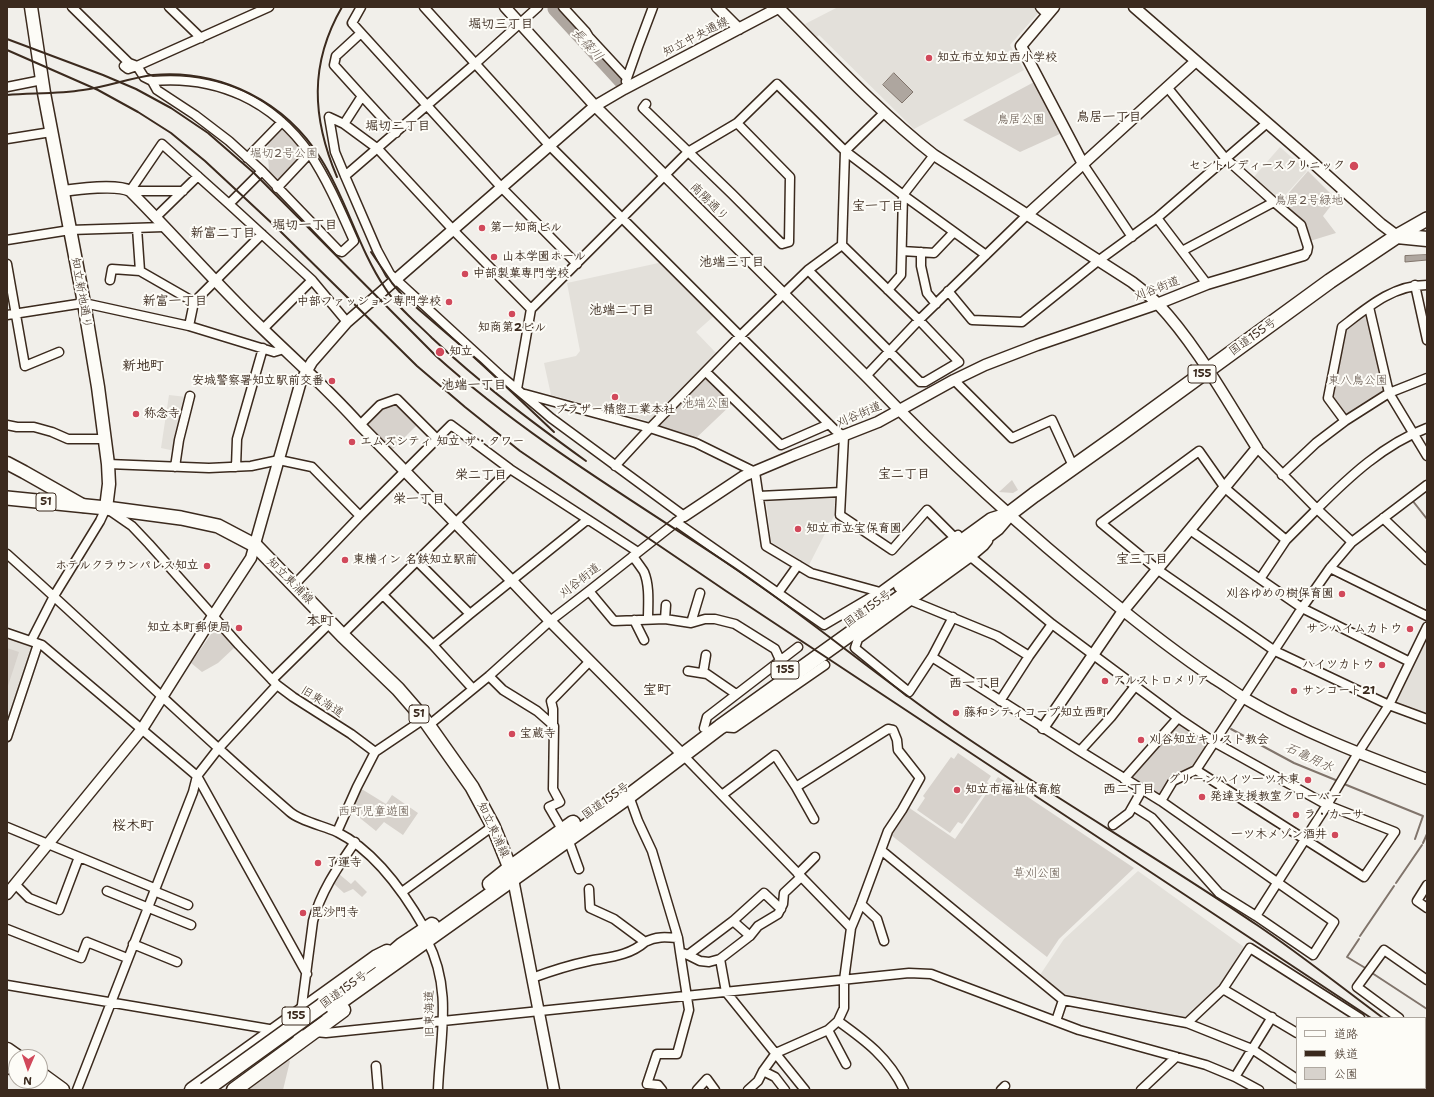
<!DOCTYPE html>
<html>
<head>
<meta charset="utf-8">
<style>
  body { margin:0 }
  #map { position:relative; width:1434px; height:1097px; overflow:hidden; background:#f1efea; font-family:"Shantell Sans","Klee One",sans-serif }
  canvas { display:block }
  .frame { position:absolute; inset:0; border:8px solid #3b2a1e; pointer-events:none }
  .legend { position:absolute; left:1296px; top:1017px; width:130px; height:72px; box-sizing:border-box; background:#fdfcf7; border:1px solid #afa8a0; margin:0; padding:5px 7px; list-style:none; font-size:12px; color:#3b2a1e }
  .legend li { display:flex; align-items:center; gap:8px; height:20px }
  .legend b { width:20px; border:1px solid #afa8a0 }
  .north { position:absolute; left:8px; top:1049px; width:40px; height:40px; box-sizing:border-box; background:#fdfcf7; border:1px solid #afa8a0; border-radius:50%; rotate:182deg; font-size:11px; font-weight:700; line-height:16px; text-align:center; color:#3b2a1e }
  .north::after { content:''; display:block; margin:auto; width:14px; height:18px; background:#d1495b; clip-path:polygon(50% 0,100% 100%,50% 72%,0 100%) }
</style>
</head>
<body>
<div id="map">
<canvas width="1434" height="1097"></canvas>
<div class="frame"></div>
<ul class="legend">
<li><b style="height:5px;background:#fdfcf7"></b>道路</li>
<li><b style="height:5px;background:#3b2a1e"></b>鉄道</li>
<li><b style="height:11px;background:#d7d2cc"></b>公園</li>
</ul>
<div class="north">N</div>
</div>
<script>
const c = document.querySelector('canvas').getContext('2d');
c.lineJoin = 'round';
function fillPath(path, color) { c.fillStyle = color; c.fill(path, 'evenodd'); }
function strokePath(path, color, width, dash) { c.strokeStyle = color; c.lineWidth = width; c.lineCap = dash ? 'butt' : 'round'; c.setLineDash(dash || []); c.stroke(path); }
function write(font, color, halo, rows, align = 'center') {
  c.font = font + ' "Shantell Sans","Klee One",sans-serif'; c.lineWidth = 4; c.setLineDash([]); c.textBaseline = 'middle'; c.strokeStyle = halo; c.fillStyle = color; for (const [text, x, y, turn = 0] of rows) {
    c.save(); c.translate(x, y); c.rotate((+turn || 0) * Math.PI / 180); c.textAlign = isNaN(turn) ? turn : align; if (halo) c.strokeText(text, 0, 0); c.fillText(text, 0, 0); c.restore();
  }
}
const built = new Path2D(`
  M838 7H1035L1040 11 1010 45 1024 70 914 129 819 35 817 37 805 24Z
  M1280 147 1307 171 1279 202 1252 179Z
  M663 262 715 315 696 332 718 355 653 422 551 395 544 363 576 356 580 351 567 283Z
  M169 395 187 397 175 451 161 448Z
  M833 494 835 496 834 516 809 565 771 542 766 499Z
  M7 636 34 645 7 725Z
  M1427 639V715L1396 703Z
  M1138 871 1244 947 1221 987 1185 1020 1064 997 1040 975 1064 939Z`);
const green = new Path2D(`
  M1036 81 1062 133 1020 152 963 120Z
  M280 127H283C290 135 304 146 304 156L278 183 269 171 267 140Z
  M1308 171 1336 199 1323 216 1336 233 1310 241 1280 203Z
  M1364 314 1366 315 1385 390 1383 392 1346 417 1332 397 1344 330Z
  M708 378 733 403 694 440 657 427 705 379Z
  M395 403 417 425 392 450 367 425V422L382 408Z
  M1012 480 1018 490 1013 493 999 492Z
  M216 627 235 647 218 663 202 672 191 663Z
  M7 648 19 652 7 689Z
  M1179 722 1208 743 1193 767 1159 797 1129 779Z
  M958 753 991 776 987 782 990 784 962 824 958 822 950 833 917 810 925 798 923 796 951 757 954 759Z
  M998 777 1134 868 1059 939 1047 957 891 835 908 807 955 839Z
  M360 788 386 804 392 795 418 813 403 835 384 822 376 831 350 810Z
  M339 874 351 884 355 880 367 892 362 897 353 889 344 893 333 883Z
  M285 1058 290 1061 283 1090H241Z`);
const water = new Path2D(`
  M894 73 913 92 902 103 883 85Z
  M1427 255V260L1405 262V256Z`);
const stream = new Path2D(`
  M1412 500 1427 519
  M1231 729 1294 763 1338 781
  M1344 784 1423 816 1415 839
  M1423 843 1427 834
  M1396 883 1422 845
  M1360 936 1394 886
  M1359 939 1347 957 1367 969
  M1372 973 1427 1009`);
const river = new Path2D(`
  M554 9 620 81`);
const minor = new Path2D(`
  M72 7 129 63 137 66 144 77 152 81 157 90 195 115 229 141 262 171 339 251 342 252 354 241C341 212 328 181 310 154 273 101 217 75 152 81
  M169 7 201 38
  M361 7 352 23 501 187 577 264
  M424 7 549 145 740 336 835 430 844 436 840 515 892 550 927 510 955 538
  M563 7 586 32 589 37 627 78
  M361 33 336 56 334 65 362 96 344 124 329 117 335 152 345 176 377 250 390 274 501 376 537 406 551 418 684 516 589 591 550 621 489 676 429 725
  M124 66 128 69 137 66 269 7
  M626 81 638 47 653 7
  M7 87 42 80
  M1167 87 1225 158 1274 202 1182 251 1207 284
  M362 96 396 133
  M646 104 643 108 732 194 782 244 789 242 790 177 737 123
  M344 124 378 149 456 233 531 309
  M7 139 51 132
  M247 158 282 122
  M1083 164 1132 237
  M262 171 229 204 312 280 263 329
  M345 176 476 63 538 7
  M277 188 309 154
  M130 191 162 144 229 204
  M130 191H183
  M1274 202 1301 225 1308 247 1307 252 1304 255
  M156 217 198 176
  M1157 218 1182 251
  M137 228 140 271 194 302
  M7 240 70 230 164 227
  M902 251 934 253 954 232
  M921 252V266L927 293 936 304
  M7 264 25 366 59 352
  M808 270 920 382H925L959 362 919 320 842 245 845 151 884 113
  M110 280 112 269 140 271
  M312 280 347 322
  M1415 285 1427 340
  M888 290 901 275 903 195 934 155
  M948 291 972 320 1022 322 1098 261 1157 218 1267 123
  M1369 307 1389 393 1427 456
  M7 315 84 303 189 326 274 352 284 349
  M189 326 194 302 262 234
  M706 372 781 445 829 424
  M866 376 919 320 1027 215
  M954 380 1012 438 1052 420 1073 466
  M517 389 531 309 688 152 737 123 777 84 845 151 903 195 986 255
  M525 394 650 428 696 443 755 472 766 546 811 573 880 592
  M1345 421 1328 398 1342 327C1368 307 1393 285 1427 285
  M7 425 17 427H34L52 432 68 439H105
  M360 425 380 405 397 399 437 439 451 425 510 469 638 552
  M108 464 209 468 251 466 279 460 312 467 360 516
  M615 466 650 428 740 336 808 270 842 245
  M175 467 179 440 190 396
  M236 467 237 439 263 348
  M1282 475 1316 443 1345 421 1389 393 1427 378
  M759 496 841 492
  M1383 518 1427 560
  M676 522 824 625 880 592 958 535
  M1190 530 1260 579
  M1286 540 1225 488 1199 451 1101 523 1158 570 1275 651 1389 705 1427 719
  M1352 542 1427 485
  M7 554C102 639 194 729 290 812 300 821 324 826 337 832 375 851 405 894 425 929
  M633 556C636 561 641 567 644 572 650 586 648 605 648 619
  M971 557 1052 624 1178 718 1214 742 1327 805 1395 832 1364 877 1196 770
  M417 561 470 614
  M1330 568 1427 616
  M294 585 360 516 437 439
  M589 591 614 621 665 619 691 623 705 619H715L735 624 775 649 780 660
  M778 593 798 565
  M383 595 433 645
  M912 601 997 636 1029 656
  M953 617 932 657 909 692 855 648 858 639 971 557 984 546 988 541
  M665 619 666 605
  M634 620 644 640
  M691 623 700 593
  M7 633 42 645 197 776 307 974
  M342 635 510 469
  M31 641 54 596 100 521 106 508 132 526 149 544 239 645 277 685 293 697 351 734 375 752
  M932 657 1080 751 1161 801 1334 922 1313 955 1256 916 1219 893 1152 818 1133 806
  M1410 662 1302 608 1330 568 1352 542 1317 509C1349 477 1384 444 1427 428
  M688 671 707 674 736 694
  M703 673 706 655
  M489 676 503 690 537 711 554 726 553 789 560 802 549 807 563 831
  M272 680 331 622
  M473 689 433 645 470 614 587 520
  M1000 701 1029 656 1052 624
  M553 725V709L551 701 589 662
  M721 727 734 728 825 665
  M704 728 707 717 798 647
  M7 737 38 644
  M1080 751 1111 717 1136 685
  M683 755 851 928
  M1124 779 1178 718
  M796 787 814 819
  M722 795 775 755 796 787 888 729 893 730 897 740 898 750 920 778 902 810 888 831 881 850 1063 1000 1187 1023 1252 1049 1297 1079
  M629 796 638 821 652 851 678 938 680 952
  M1161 801 1173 781 1196 770 1302 608 1260 579 1286 540 1317 509 1257 448
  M1113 825 1129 813 1142 790
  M7 827 154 888
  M337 832 357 787 375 752 424 719
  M568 839 579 869
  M798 874 815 857
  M15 884 29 898 59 910 79 857
  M1427 885 1417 901 1427 908
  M589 889 590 908 614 919 645 942C656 936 666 937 678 938
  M107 891 191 925
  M154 891 188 905
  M402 892 493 826
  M861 904 877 919 884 941
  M1256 916 1327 805 1358 753 1389 705 1427 627
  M733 921 750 936
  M7 929 81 958 87 942 127 958
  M427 940C453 990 440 1037 438 1090
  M133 944 177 962
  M688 955 733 921 764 893 781 909
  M720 959 726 992 805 1090
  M532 978C551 971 570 965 589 961 609 957 629 956 645 942
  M7 985 275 1030
  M1223 989 1297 1033
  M1399 1018 1357 987 1384 950 1427 980
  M838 1021C866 1041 889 1058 904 1090
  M1056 1021 1063 1000
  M1187 1023 1223 989 1250 948 1360 1018
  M828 1030 846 1064
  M315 1032 326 1033 909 973 931 974 1079 1030 1206 1065 1235 1077 1259 1090
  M1425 1036 1427 1038
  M297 1043 313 921C321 891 338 867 355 842
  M1425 1061 1427 1063
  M376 1066 378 1090
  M763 1071 775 1077 785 1090
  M1235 1077 1272 1017
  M1311 1088 1314 1090
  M1384 1088 1387 1090
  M77 1090 193 792 197 776 218 749 277 685
  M662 1090 658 1085 647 1084 657 1054H677L689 1010 680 952 688 955 700 961 709 962 720 959 750 936 758 926 778 914 783 904 784 893 801 877
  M697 1090 707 1079 715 1090
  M748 1090 758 1081 763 1071 776 1053 828 1030 838 1021 844 1008V980L851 928 861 904 881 850
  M1001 1090 1005 1086
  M1141 1090 1176 1057
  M1340 1090 1341 1088`);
const tertiary = new Path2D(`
  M505 7 595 106 866 376C942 455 1023 530 1109 599 1143 627 1178 654 1215 679 1225 685 1234 692 1244 698 1302 732 1365 756 1427 779
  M717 7 739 29
  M1041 7 1048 14
  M1054 7 1021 46 1083 164
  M1134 7 1311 161 1381 224 1397 236
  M779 8C829 58 878 111 934 155L1132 282C1141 289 1150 296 1158 304 1196 344 1227 401 1257 448L1123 611 1043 728
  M63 191C77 189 118 184 130 191 175 236 217 285 263 329 296 361 330 391 360 425L512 581 550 621 683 755
  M1027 215 1196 61
  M684 516 744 476 794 455 878 422 954 380 985 365 1037 345 1157 304 1207 284 1304 255
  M513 879 554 1090
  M7 894 142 729 213 616 251 558 301 381 312 362 347 322 595 106 624 89 780 7`);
const secondary = new Path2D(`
  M31 7 44 93 84 303 98 387 108 464 109 484 106 508
  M7 463 24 472 84 506`);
const primary = new Path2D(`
  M1397 236 1427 219
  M7 498 106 508 181 518 218 526 256 546 342 635 398 689 424 719 472 787 493 826 510 868 513 878`);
const trunk = new Path2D(`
  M901 586 992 520 1008 515
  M490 884 510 868 573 823
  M381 963 402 945 432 925
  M327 1011 629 796 720 727 981 540 997 528 1009 514 1034 495 1120 434 1330 281 1397 236 1427 239
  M7 1050 17 1057
  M7 1064 16 1070
  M40 1074 62 1090
  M31 1081 43 1090
  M192 1090 377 957 387 952
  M234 1090 343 1010`);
const rail = new Path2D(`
  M7 39 103 75 136 89 171 108 208 133 254 173 436 356C528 439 636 502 739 571 809 619 875 674 945 723 1046 793 1154 855 1257 925 1300 954 1341 987 1383 1018
  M7 50 98 90 138 112 171 133 205 161 277 228 417 366 465 407 520 451 726 591 1371 1018
  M7 95C32 93 58 94 83 90 107 87 129 78 153 75 221 69 286 102 321 159 347 200 358 248 385 288 397 307 416 322 432 338 481 384 532 422 586 461
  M337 177C312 118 309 64 342 7
  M371 252 392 283 403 296 480 362 554 432
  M1425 1048 1427 1050`);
const trunkBridge = new Path2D(`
  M205 1090 323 1005`);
const markers = [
  [929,58,4,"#d1495b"],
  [1354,166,5,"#d1495b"],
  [482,228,4,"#d1495b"],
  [494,257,4,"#d1495b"],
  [465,274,4,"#d1495b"],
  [449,302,4,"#d1495b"],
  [512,314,4,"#d1495b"],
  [440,352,5,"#d1495b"],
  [332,381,4,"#d1495b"],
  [615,397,4,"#d1495b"],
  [136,414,4,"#d1495b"],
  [352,442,4,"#d1495b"],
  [798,529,4,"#d1495b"],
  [345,560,4,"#d1495b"],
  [207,566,4,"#d1495b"],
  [1342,594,4,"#d1495b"],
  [239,628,4,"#d1495b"],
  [1410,629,4,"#d1495b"],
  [1382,665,4,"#d1495b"],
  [1105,681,4,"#d1495b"],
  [1294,691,4,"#d1495b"],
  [956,713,4,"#d1495b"],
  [512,734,4,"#d1495b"],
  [1141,740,4,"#d1495b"],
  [1308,780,4,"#d1495b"],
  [957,790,4,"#d1495b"],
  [1202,797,4,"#d1495b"],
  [1296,815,4,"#d1495b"],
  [1335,835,4,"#d1495b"],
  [318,863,4,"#d1495b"],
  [303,913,4,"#d1495b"]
];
const shields = [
  [1202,374,28],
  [46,502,20],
  [785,670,28],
  [419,714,20],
  [296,1016,28]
];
const shieldNames = [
  ["155",1202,374],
  ["51",46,502],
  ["155",785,670],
  ["51",419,714],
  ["155",296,1016]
];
const streetNames = [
  ["知立中央通線",696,37,-27],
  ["南陽通り",709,202,45],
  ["刈谷街道",1157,289,-21],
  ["知立新地通り",81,293,80],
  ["国道155号",1253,337,-36],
  ["刈谷街道",859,415,-23],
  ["知立東浦線",290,581,45],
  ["刈谷街道",580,581,-38],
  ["国道155号",868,609,-36],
  ["旧東海道",322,702,32],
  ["国道155号",606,801,-35],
  ["知立東浦線",493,830,65],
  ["国道155号",344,990,-36],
  ["旧東海道",430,1014,-91]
];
const poiNames = [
  ["知立市立知立西小学校",937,58],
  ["セントレディースクリニック",1345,166,"right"],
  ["第一知商ビル",490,228],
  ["山本学園ホール",502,257],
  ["中部製菓専門学校",473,274],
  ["中部ファッション専門学校",441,302,"right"],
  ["知商第2ビル",512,328,"center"],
  ["知立",449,352],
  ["安城警察署知立駅前交番",324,381,"right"],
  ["ブラザー精密工業本社",615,410,"center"],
  ["称念寺",144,414],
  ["エムズシティ 知立 ザ・タワー",360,442],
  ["知立市立宝保育園",806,529],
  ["東横イン 名鉄知立駅前",353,560],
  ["ホテルクラウンパレス知立",199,566,"right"],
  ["刈谷ゆめの樹保育園",1334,594,"right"],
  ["知立本町郵便局",231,628,"right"],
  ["サンハイムカトウ",1402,629,"right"],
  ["ハイツカトウ",1374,665,"right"],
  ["アルストロメリア",1113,681],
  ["サンコート21",1302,691],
  ["藤和シティコープ知立西町",964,713],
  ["宝蔵寺",520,734],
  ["刈谷知立キリスト教会",1149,740],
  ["グリーンハイツ一ツ木東",1300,780,"right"],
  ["知立市福祉体育館",965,790],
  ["発達支援教室クローバー",1210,797],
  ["ラ・カーサ",1304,815],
  ["一ツ木メゾン酒井",1327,835,"right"],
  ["了運寺",326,863],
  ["毘沙門寺",311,913]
];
const parkNames = [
  ["鳥居公園",1021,120],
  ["堀切2号公園",284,154],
  ["鳥居2号緑地",1309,201],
  ["東八鳥公園",1358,381],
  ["池端公園",706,404],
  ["西町児童遊園",374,812],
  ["草刈公園",1037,874]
];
const neighbourhoodNames = [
  ["堀切三丁目",501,25],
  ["鳥居一丁目",1109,118],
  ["堀切二丁目",398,127],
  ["宝一丁目",878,207],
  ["堀切一丁目",305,226],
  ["新富二丁目",223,234],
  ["池端三丁目",732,263],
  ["新富一丁目",175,302],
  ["池端二丁目",622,311],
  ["池端一丁目",474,386],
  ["宝二丁目",904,475],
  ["栄二丁目",481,476],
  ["栄一丁目",419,500],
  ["宝三丁目",1142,560],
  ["西一丁目",975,684],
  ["西二丁目",1129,790]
];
const waterNames = [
  ["長篠川",587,45,47],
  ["石亀用水",1309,758,25]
];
const quarterNames = [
  ["新地町",143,366],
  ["本町",320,621],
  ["宝町",657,690],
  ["桜木町",133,826]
];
fillPath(built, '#e3e0da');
fillPath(green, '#d7d2cc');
fillPath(water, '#aea69f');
strokePath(water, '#80746b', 1);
strokePath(stream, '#80746b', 2);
strokePath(river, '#aea69f', 13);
strokePath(minor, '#3b2a1e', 11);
strokePath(tertiary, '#3b2a1e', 13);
strokePath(secondary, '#3b2a1e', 15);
strokePath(primary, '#3b2a1e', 16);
strokePath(trunk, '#3b2a1e', 17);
strokePath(minor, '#fdfcf7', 8);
strokePath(tertiary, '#fdfcf7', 10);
strokePath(secondary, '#fdfcf7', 12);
strokePath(primary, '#fdfcf7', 13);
strokePath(trunk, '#fdfcf7', 14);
strokePath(rail, '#3b2a1e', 2);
strokePath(trunkBridge, '#3b2a1e', 17, []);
strokePath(trunkBridge, '#fdfcf7', 14);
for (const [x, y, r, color] of markers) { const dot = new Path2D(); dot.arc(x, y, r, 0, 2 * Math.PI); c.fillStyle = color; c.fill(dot); strokePath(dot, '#fdfcf7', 1.5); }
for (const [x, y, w] of shields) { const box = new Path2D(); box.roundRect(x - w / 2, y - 9, w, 18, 3); c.fillStyle = '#fdfcf7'; c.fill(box); strokePath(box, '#3b2a1e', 1); }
write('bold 11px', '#3b2a1e', null, shieldNames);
write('12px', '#3b2a1e', '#fdfcf7', streetNames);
write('bold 12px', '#3b2a1e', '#fdfcf7', poiNames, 'left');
write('12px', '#62544a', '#fdfcf7', parkNames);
write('bold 13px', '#3b2a1e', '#fdfcf7', neighbourhoodNames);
write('italic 13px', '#63554b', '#fdfcf7', waterNames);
write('bold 14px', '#3b2a1e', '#fdfcf7', quarterNames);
</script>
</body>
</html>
